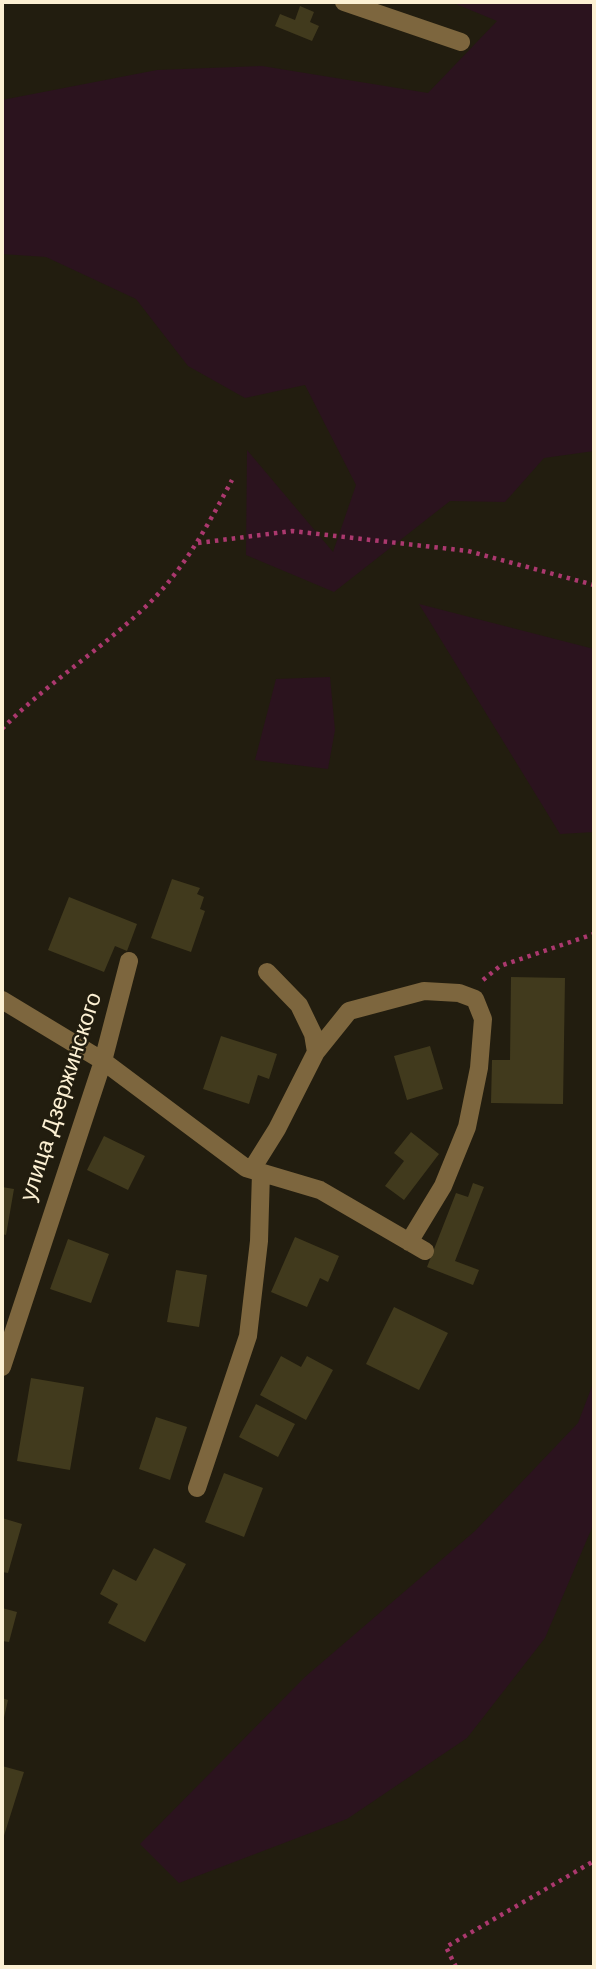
<!DOCTYPE html>
<html>
<head>
<meta charset="utf-8">
<style>
  body { margin:0 }
  #map { position:relative; width:596px; height:1969px; overflow:hidden; background:#221d0f; font-family:"DM Sans",sans-serif }
  canvas { display:block }
  .frame { position:absolute; inset:0; border:4px solid #fcf0d3; pointer-events:none }
</style>
</head>
<body>
<div id="map">
<canvas width="596" height="1969"></canvas>
<div class="frame"></div>
</div>
<script>
const c = document.querySelector('canvas').getContext('2d');
c.lineJoin = 'round';
function fillPath(path, color) { c.fillStyle = color; c.fill(path, 'evenodd'); }
function strokePath(path, color, width, dash) { c.strokeStyle = color; c.lineWidth = width; c.lineCap = dash ? 'butt' : 'round'; c.setLineDash(dash || []); c.stroke(path); }
function write(font, color, halo, rows, align = 'center') {
  c.font = font + ' "DM Sans",sans-serif'; c.lineWidth = 5; c.setLineDash([]); c.textBaseline = 'middle'; c.strokeStyle = halo; c.fillStyle = color; for (const [text, x, y, turn = 0] of rows) {
    c.save(); c.translate(x, y); c.rotate((+turn || 0) * Math.PI / 180); c.textAlign = isNaN(turn) ? turn : align; if (halo) c.strokeText(text, 0, 0); c.fillText(text, 0, 0); c.restore();
  }
}
const green = new Path2D(`
  M451 2H594V451L544 458 505 502 450 501 334 592 246 555 247 450 333 552 356 485 305 385 245 398 188 366 136 299 46 257 2 254V100L157 70 262 66 428 93 497 21Z
  M419 604 594 649V832L560 834Z
  M330 677 335 730 328 769 255 760 276 679Z
  M594 1381V1523L545 1638 467 1738 347 1819 179 1883 140 1844 305 1677 475 1531 578 1423Z`);
const building = new Path2D(`
  M300 6 314 12 310 22 319 26 312 41 275 26 280 14 295 20Z
  M172 879 200 888 197 894 204 897 200 909 205 911 191 952 151 938Z
  M69 897 137 924 127 951 115 946 104 972 48 950Z
  M511 977 565 978 563 1104 491 1103 492 1060H510Z
  M221 1036 277 1054 269 1079 258 1075 249 1104 203 1089Z
  M430 1046 443 1089 407 1100 394 1056Z
  M411 1132 439 1154 404 1200 385 1186 404 1161 394 1153Z
  M104 1136 145 1156 128 1190 87 1170Z
  M473 1183 484 1187 455 1261 479 1270 473 1285 427 1267 456 1193 468 1197Z
  M2 1187 14 1189 6 1235 2 1234Z
  M295 1237 339 1256 328 1282 320 1278 307 1307 271 1292Z
  M68 1239 109 1254 91 1303 50 1289Z
  M176 1270 207 1275 199 1327 167 1322Z
  M394 1307 448 1333 419 1390 366 1364Z
  M281 1356 301 1367 307 1356 333 1370 306 1420 260 1395Z
  M31 1378 84 1387 70 1470 17 1461Z
  M256 1404 295 1424 278 1457 239 1437Z
  M156 1417 187 1427 170 1480 139 1469Z
  M224 1473 263 1488 244 1537 205 1522Z
  M2 1518 22 1524 8 1573 2 1572Z
  M154 1548 186 1564 145 1642 108 1623 118 1604 100 1594 113 1569 136 1581Z
  M2 1608 17 1612 9 1642 2 1641Z
  M2 1698 8 1700 3 1722H2Z
  M2 1766 24 1772 2 1842Z`);
const path = new Path2D(`
  M198 543 292 531 468 551 594 585
  M2 729C45 685 96 653 141 611 181 575 207 527 232 480
  M483 980 500 966 594 934
  M456 1967 446 1947 594 1861`);
const minor = new Path2D(`
  M344 2 461 42
  M2 1000 103 1061 246 1168 320 1190 425 1251
  M316 1052 349 1011 424 991 459 993 475 999 483 1019 479 1068 467 1127 443 1186 409 1242
  M252 1169 277 1129 316 1052 313 1034 299 1005 267 972
  M2 1367 103 1061 129 961
  M197 1488 248 1336 259 1241 261 1172`);
const streetNames = [
  ["улица Дзержинского",62,1097,-72]
];
fillPath(green, '#2b131e');
fillPath(building, '#413a1d');
strokePath(path, '#ab386e', 4.5, [3.5, 5]);
strokePath(minor, '#7d663e', 18);
write('23px', '#fcf0d3', '#221d0f', streetNames);
</script>
</body>
</html>
